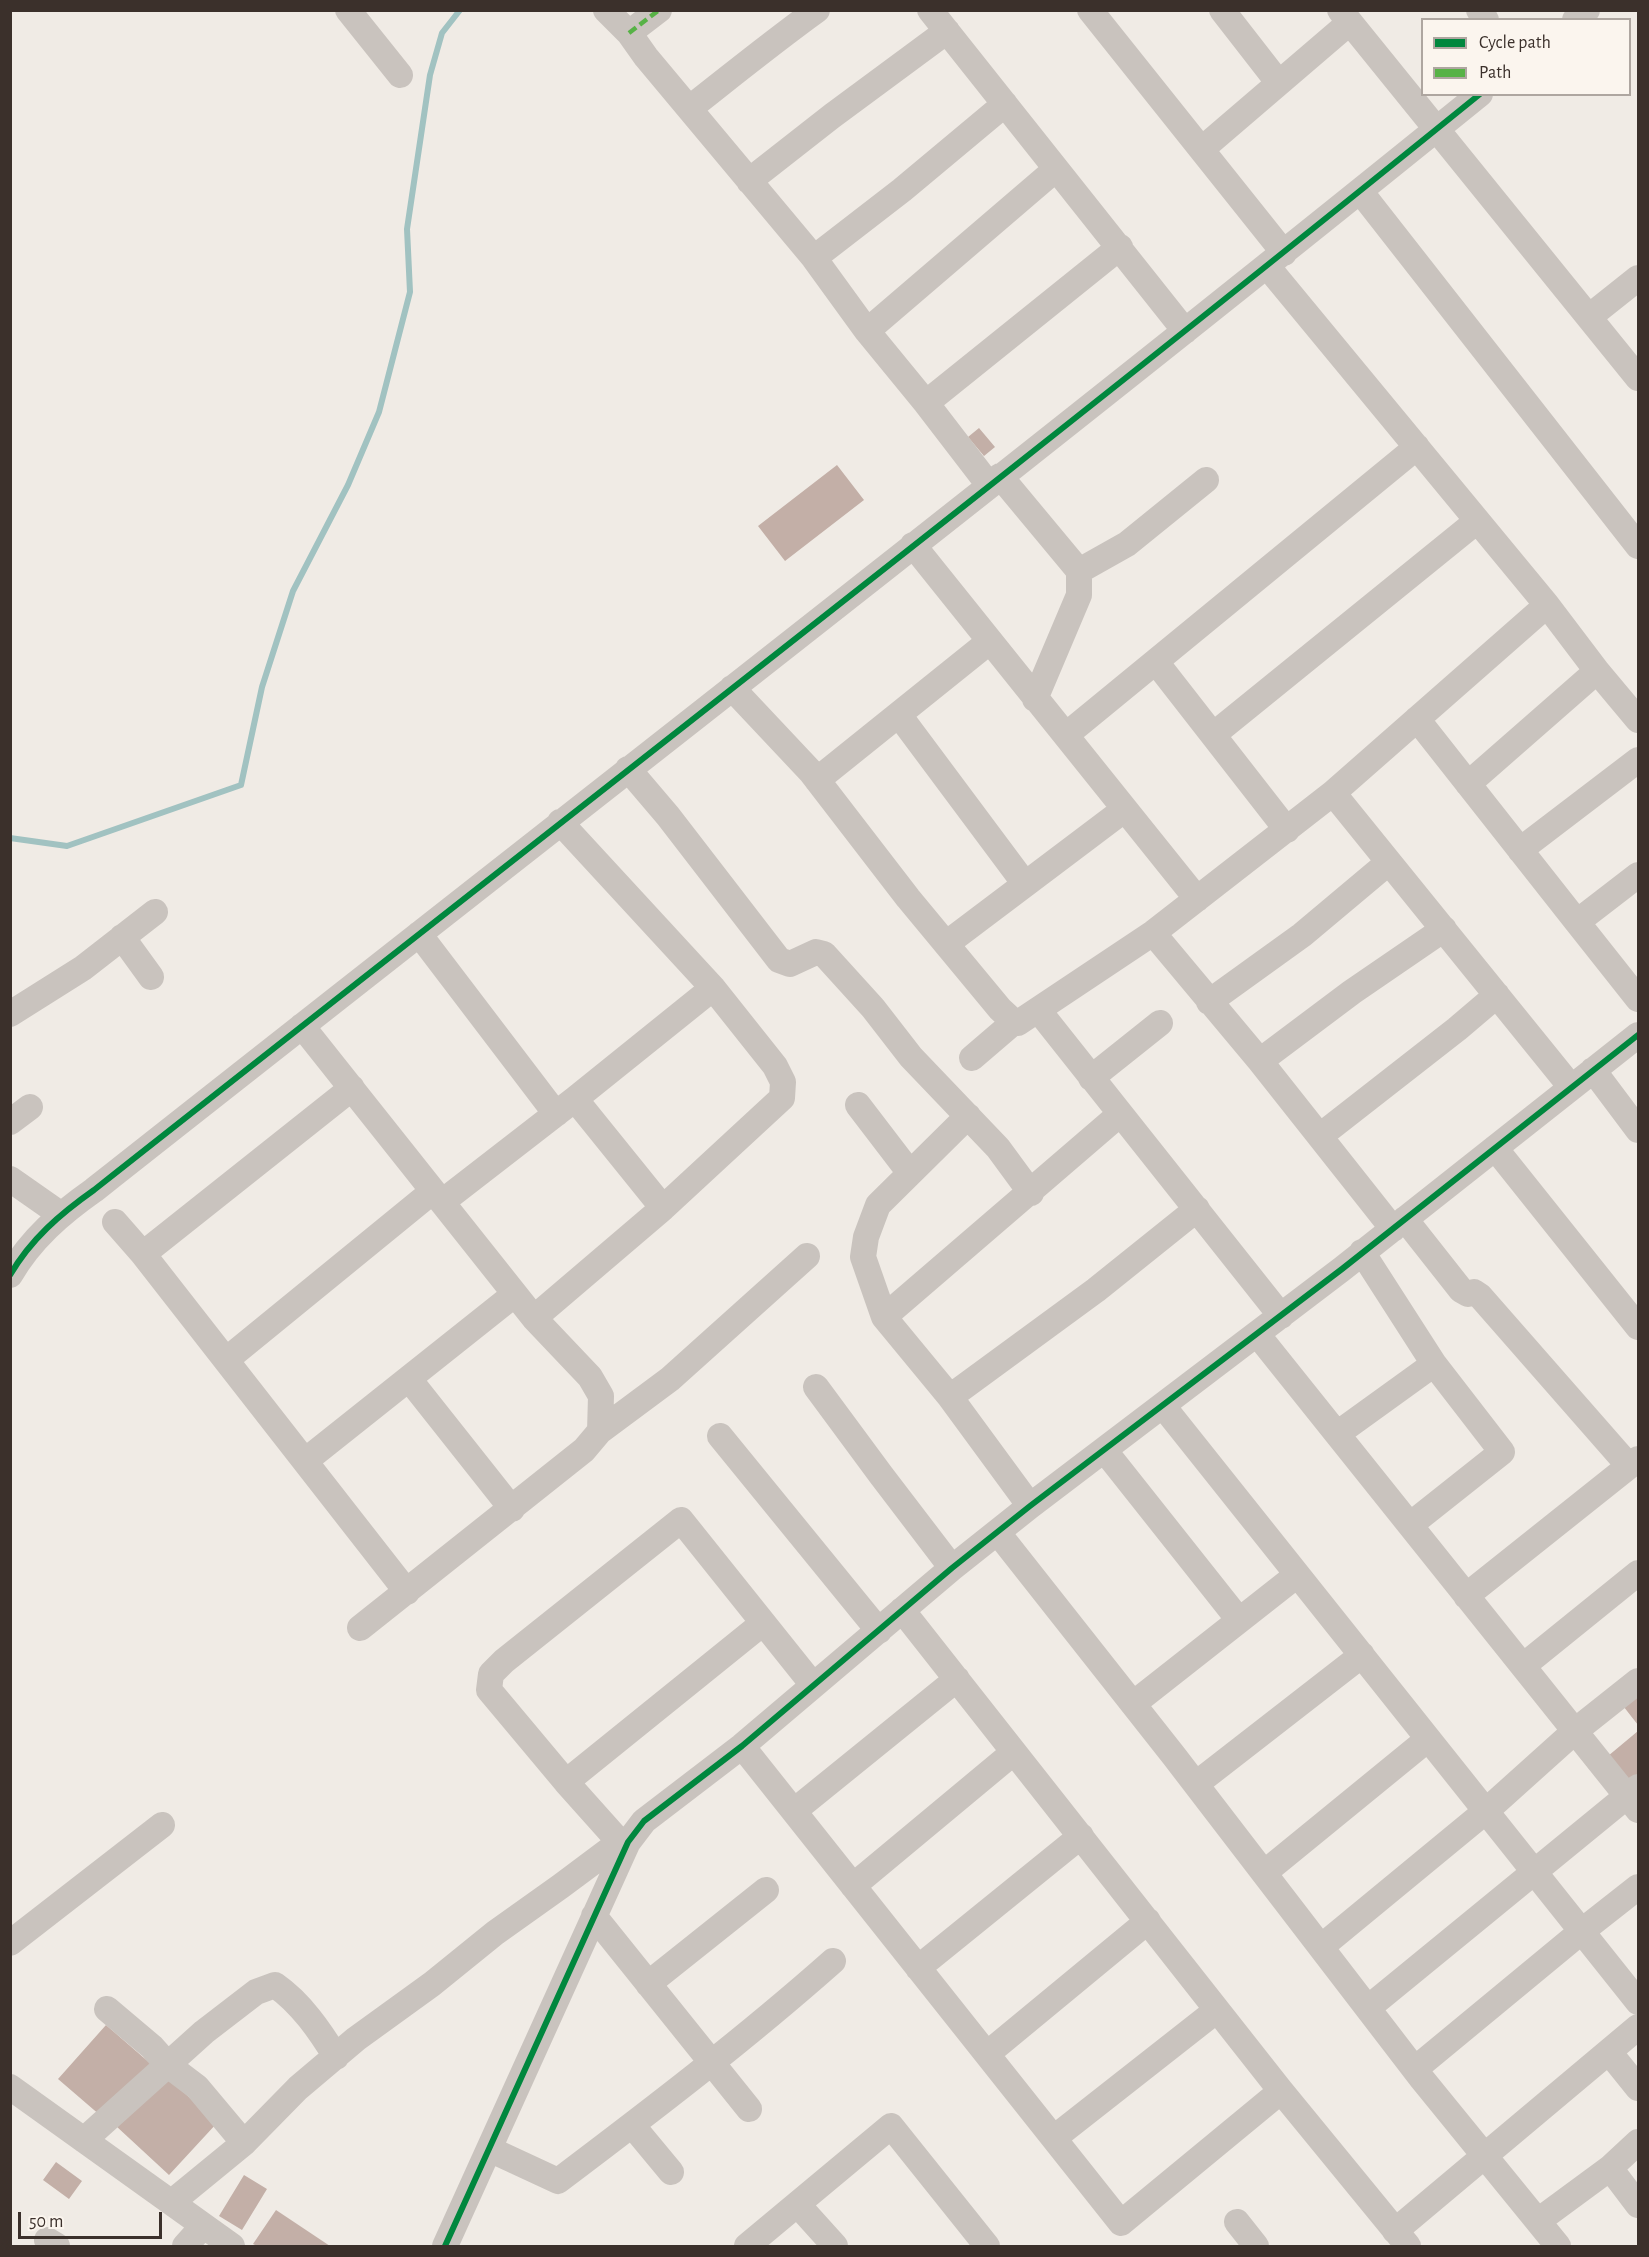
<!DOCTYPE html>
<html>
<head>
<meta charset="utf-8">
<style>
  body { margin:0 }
  #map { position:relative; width:1649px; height:2257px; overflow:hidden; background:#f0ebe5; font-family:"Alegreya Sans",sans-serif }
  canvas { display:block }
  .frame { position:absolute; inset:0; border:12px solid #3b302b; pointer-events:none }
  .legend { position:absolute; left:1421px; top:18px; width:210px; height:78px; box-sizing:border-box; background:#fbf5ee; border:2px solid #aea6a0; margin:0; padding:8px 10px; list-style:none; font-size:18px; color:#3b302b }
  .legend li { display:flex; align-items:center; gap:12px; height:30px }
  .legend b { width:30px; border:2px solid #aea6a0 }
  .scale { position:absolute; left:18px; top:2212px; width:144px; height:27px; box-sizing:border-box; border:3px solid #3b302b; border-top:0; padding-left:8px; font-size:18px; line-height:21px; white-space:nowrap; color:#3b302b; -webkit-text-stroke:4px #fbf5ee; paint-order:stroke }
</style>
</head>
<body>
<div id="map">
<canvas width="1649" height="2257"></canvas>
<div class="frame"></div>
<ul class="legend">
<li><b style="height:8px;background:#00873e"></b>Cycle path</li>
<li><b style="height:8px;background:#57b246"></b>Path</li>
</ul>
<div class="scale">50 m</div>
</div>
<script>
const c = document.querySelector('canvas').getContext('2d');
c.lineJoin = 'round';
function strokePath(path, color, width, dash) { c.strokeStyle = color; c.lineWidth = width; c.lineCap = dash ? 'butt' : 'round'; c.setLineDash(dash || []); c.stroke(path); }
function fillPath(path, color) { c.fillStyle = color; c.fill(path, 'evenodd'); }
const stream = new Path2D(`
  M10 838 67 846 241 785 262 687 293 591 348 485 379 412 410 292 407 229 430 75 442 33 460 10`);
const building = new Path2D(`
  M979 428 995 447 984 456 968 437Z
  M837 465 864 500 785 561 758 526Z
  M1638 1687V1725L1620 1702Z
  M1638 1731V1778L1632 1784 1608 1756Z
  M106 2025 151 2064 101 2116 58 2079Z
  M164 2074 217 2123 169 2175 116 2126Z
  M56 2162 82 2181 69 2199 43 2180Z
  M244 2175 267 2189 242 2230 219 2216Z
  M276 2210 330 2246H257L253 2244Z`);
const minor = new Path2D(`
  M348 10 400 75
  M606 10 629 33 646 57 814 258 867 331 926 403 989 485
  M930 10 1185 331
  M1090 10 1284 253
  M1222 10 1278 82
  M1340 10 1638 378
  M1479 10 1486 20
  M1575 20 1587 10
  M629 33 659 10
  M690 108C732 75 774 41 817 10
  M1202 149 1349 23
  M749 181 832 116 947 31
  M1360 191 1638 546
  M814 258 902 190 1005 104
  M1267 266 1547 605 1597 671 1638 720
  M1589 317 1638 278
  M867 331 1056 169
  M926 403 1120 247
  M1000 476 1079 571V595L1035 699
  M913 545 1197 899
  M1079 571 1127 544 1206 480
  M1547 605 1333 793 1571 1087
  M1156 662 1287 830
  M732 688 811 772 908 898 1000 1009 1014 1022 1018 1023 1153 933 1333 793
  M899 715 1025 884
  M1417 719 1577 922
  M1066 735 1417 447
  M1213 735 1477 521
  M628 769 668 816 779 960 790 964 816 952 824 954 873 1008 911 1057 998 1148 1031 1193
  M817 780 990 641
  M1468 784 1597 671
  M1520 850 1638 760
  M1638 875 1577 922 1638 999
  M1153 933 1260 1061 1393 1229
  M419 934 556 1114
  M122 937 151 977
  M946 944 1125 809
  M1209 1002 1302 935 1389 862
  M1039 1011 1281 1316
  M10 1014 83 968 155 912
  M302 1026 534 1318 590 1377 601 1396 600 1431 584 1450 360 1628
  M972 1058 1014 1022
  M1260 1061 1352 992 1444 929
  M1593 1070 1638 1130
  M1091 1078 1160 1023
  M575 1099 663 1208
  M858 1105 910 1173
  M968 1116 878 1205 866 1237 863 1257 884 1317 950 1397 1030 1506
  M10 1122 30 1107
  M1320 1136 1457 1029 1497 995
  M1495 1148 1638 1327
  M10 1179 60 1214
  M442 1202 575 1099 713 988
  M1405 1219 1461 1290 1468 1294 1474 1292 1480 1296 1629 1466
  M115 1222 143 1254 407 1592
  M1362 1252 1434 1364
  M143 1254 352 1088
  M10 1275C31 1239 60 1214 94 1190 556 825 1022 465 1480 94
  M884 1317 1120 1114
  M534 1318 663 1208 782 1098 783 1082 775 1066 713 988 560 822
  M1257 1334 1638 1810
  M226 1360 433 1191
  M409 1379 512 1509
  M816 1387 881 1475 952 1568
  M950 1397 1096 1290 1197 1209
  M1163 1406 1638 2002
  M600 1431 670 1379 807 1256
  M1337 1434 1434 1364 1502 1452 1410 1525
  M720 1436 879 1631
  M1105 1451 1239 1620
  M305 1461 515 1294
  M998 1533 1174 1756 1422 2079 1558 2246
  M1466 1596 1638 1459
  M1523 1666 1638 1573
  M1133 1704 1297 1575
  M742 1746 1121 2223 1281 2091 902 1610
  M566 1782 763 1623
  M1196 1784 1362 1655
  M794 1811 957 1679
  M625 1848 566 1782 489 1690 491 1674 504 1661 681 1520 813 1685
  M1264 1873 1428 1739
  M853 1886 1014 1752
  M594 1916 749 2109
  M10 1943 162 1825
  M1321 1947 1486 1811 1575 1731 1638 1681
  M918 1968 1081 1836
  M648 1984 766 1890
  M1368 2008 1638 1787
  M107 2009 152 2047 168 2065 197 2087 244 2143
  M1609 2052 1638 2088
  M987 2054 1148 1921
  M1415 2069 1582 1931 1638 1887
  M10 2087 232 2246
  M1281 2091 1408 2246
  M632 2125 671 2172
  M1054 2138 1217 2010
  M84 2140 204 2032 256 1992 275 1985C301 2003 320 2031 336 2057
  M489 2149 558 2181C652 2110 745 2039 833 1961
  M1610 2168 1638 2205
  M172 2202 244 2143 298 2088 356 2039 432 1984 495 1933 561 1886 620 1842
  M798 2205 835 2246
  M1538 2221 1610 2168 1638 2142
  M1237 2222 1256 2246
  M1395 2231 1638 2027
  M47 2240 57 2246
  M185 2246 203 2226
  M445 2246 628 1842 644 1821 742 1746 952 1568 1030 1506 1342 1269 1638 1035
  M747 2246 891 2126 987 2246`);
const quiet = new Path2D(`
  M629 33 659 10`);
const cycleway = new Path2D(`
  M10 1275C31 1239 60 1214 94 1190 556 825 1022 465 1480 94
  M445 2246 628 1842 644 1821 742 1746 952 1568 1030 1506 1342 1269 1638 1035`);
strokePath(stream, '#a1c2c1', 6);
fillPath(building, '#c3afa7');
strokePath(minor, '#c9c3be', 26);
strokePath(quiet, '#57b246', 4.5, [9, 4.5]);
strokePath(cycleway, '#00873e', 6);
</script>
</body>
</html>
